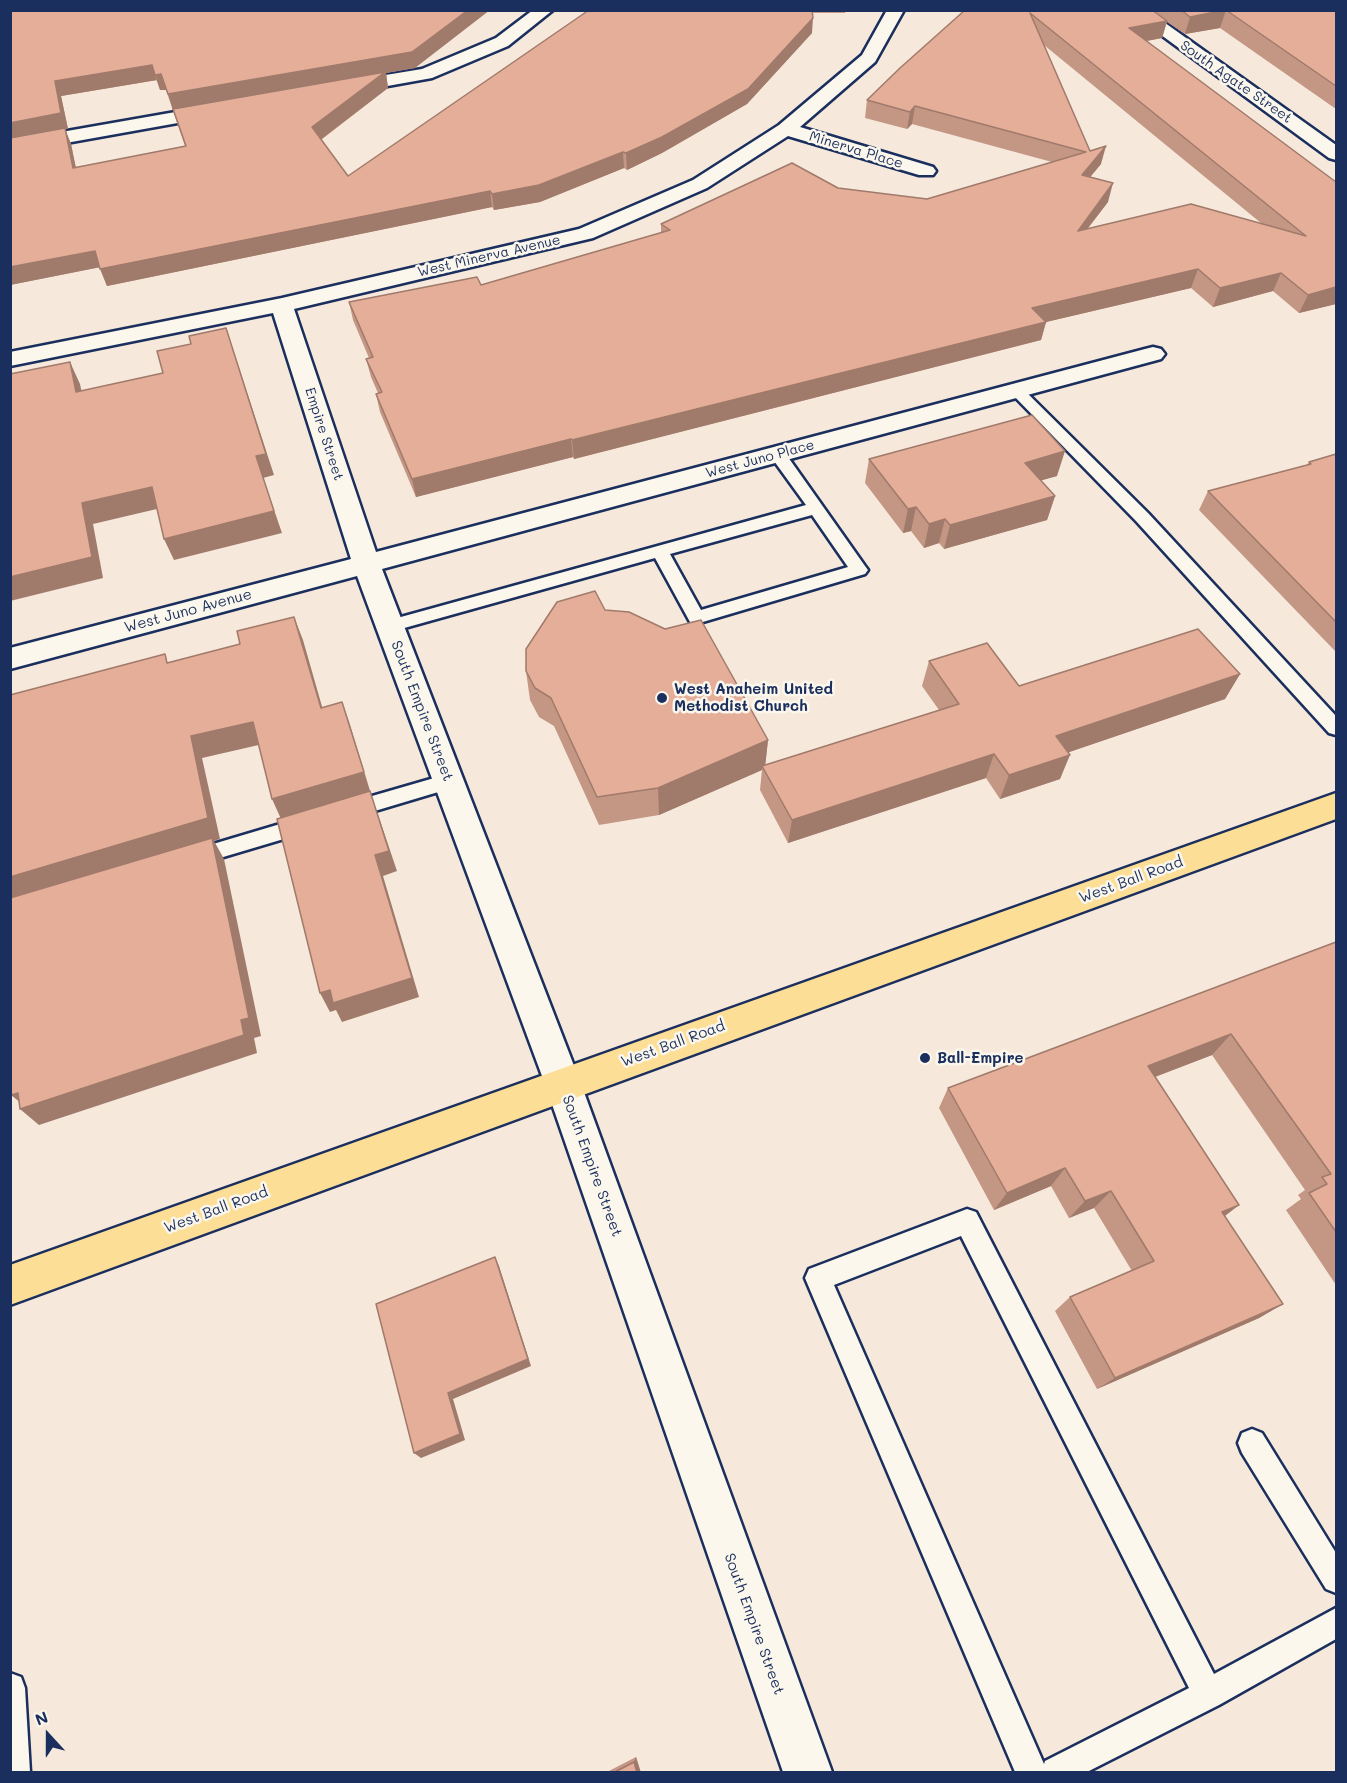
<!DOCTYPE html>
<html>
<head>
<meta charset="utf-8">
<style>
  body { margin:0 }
  #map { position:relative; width:1347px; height:1783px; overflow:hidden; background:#f6e8db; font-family:Mali,sans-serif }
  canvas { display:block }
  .frame { position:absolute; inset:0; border:12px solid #1b2f5e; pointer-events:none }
  .north { position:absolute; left:18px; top:1705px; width:60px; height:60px; -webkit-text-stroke:4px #fbf7ec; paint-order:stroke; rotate:339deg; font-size:16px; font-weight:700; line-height:24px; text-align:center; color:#1b2f5e }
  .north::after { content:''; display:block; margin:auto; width:21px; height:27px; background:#1b2f5e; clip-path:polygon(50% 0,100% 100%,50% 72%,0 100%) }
</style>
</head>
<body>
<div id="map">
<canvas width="1347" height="1783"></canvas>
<div class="frame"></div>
<div class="north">N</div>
</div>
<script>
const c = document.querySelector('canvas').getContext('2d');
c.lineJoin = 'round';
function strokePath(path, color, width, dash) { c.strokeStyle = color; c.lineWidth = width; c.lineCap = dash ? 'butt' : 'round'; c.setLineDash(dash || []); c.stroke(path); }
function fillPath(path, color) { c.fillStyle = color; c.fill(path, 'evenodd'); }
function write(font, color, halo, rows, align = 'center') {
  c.font = font + ' Mali,sans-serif'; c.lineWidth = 5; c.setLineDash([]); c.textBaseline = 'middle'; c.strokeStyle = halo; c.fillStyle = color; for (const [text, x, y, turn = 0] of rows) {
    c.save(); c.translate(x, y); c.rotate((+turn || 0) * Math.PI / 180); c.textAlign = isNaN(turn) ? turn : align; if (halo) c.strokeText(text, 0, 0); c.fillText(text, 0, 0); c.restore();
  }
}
const lane = new Path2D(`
  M1017 386 1022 388 1148 513 1336 716V735L1329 733 1136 521 1012 394 1009 391Z
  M777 449 783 450 865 566 868 570 865 574 696 624 690 622 655 558 390 632 384 631 381 626 384 621 390 620 806 505 769 454ZM812 515 848 567 701 610 670 554Z
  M448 774 455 777 458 782 455 787 348 819 341 817 338 811 341 805Z
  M307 816 314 818 317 824 314 830 193 866 186 864 183 858 186 852 193 850Z
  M967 1209 976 1212 1214 1674 1336 1608V1639L1219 1705 1087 1772H1015L805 1278 809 1269ZM961 1236 1189 1688 1045 1761 1044 1764 834 1285Z
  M1252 1429 1262 1433 1336 1553V1593L1326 1589 1242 1453 1238 1443 1242 1433Z
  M10 1673 21 1677 25 1688 30 1772H10Z`);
const street = new Path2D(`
  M533 10H553L508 46 432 78 343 94 337 92 334 88 337 84 343 82 422 69 496 38Z
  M887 10H904L875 62 800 127 933 167 936 171 933 175H919L788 136 707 188 593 238 294 309 376 552 1145 349 1153 347 1161 349 1165 354 1161 359 382 569 581 1084 832 1772H783L545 1084 357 576 10 669V648L351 559 273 313 10 366V352L282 298 579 229 693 180 779 125 862 55Z
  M1127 10H1147L1336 145V160L1329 158Z
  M221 104 228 106 230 110 228 114 10 153V141Z`);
const primary = new Path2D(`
  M1336 793V819L10 1305V1265Z`);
const wall = new Path2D(`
  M10 10 415 68 386 73 388 88 321 140 348 176 589 10H846L845 13H812V33L747 104 662 153 627 170 624 168 540 202 494 210 492 207 107 286 100 267 10 285ZM157 80 160 90H166L185 146 76 168 71 144 65 129H68L61 96Z
  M965 10H1336V109L1220 28 1185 34 1167 22 1162 38 1147 41 1336 182V304L1299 313 1273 291 1213 307 1191 288 1046 322 1041 340 574 459 573 457 416 497 380 412 376 394 378 393 371 377 366 359 369 358 353 320 349 302 481 285 661 233V224L838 188 927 199 1052 162 912 124 907 129 865 118 867 100ZM1044 45 1261 223 1088 228 1108 202 1090 177 1101 164 1090 151Z
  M1336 454V652L1199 510 1208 491 1307 465 1309 462Z
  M869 459 1057 476 1041 480 1055 496 1047 520 944 549 939 543 924 548 911 531 903 533 865 483Z
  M605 610 768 740 765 765 939 710 922 686 929 661 1019 686 1240 674 1225 699 1069 752 1060 779 1000 799 986 778 788 843 760 790 762 770 659 815 599 825 554 726 539 717 530 700 526 671Z
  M1336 942V1285L1286 1210 1301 1199 1298 1195 1305 1190 1212 1055 1155 1077 1239 1205 1225 1216 1283 1304 1259 1318 1097 1389 1055 1311 1070 1297 1132 1271 1094 1208 1069 1218 1051 1186 994 1210 939 1108 948 1088Z
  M636 1757 641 1773H605Z`);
const shadedWall = new Path2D(`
  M468 10H490L415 68 386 73 388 88 316 143 173 110 168 94Z
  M1226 10 1220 28 1185 34 1190 17Z
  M813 18 812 33 747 104 662 153 627 170 626 153Z
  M1167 21 1162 38 1124 45 1129 28Z
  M152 65 157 80 61 96 68 129H65L71 144 79 184 10 140V123L55 81Z
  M161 74 166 90H160L155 75Z
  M915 106 912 124 907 129 910 112Z
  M1106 146 1101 164 1077 193 1082 175Z
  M623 152 624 168 540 202 494 210 492 194Z
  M1113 183 1108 202 1072 249 1078 231Z
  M490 191 492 207 107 286 100 269Z
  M95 251 101 267 10 285V267Z
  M1198 269 1191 288 1046 322 1041 340 574 459 572 440 1032 308Z
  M1281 273 1273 291 1213 307 1220 288Z
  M1336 287V304L1299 313 1308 295Z
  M226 328 274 475 263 478 282 533 174 560 164 539Z
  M70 362 80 384 86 413 76 392Z
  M571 439 573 457 416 497 412 479Z
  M1065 451 1057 476 1018 487 1025 463Z
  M152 487 161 508 93 524 103 578 10 601V577L82 503Z
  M1055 496 1047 520 944 549 950 525Z
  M916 507 911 531 903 533 908 509Z
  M945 519 939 543 924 548 929 524Z
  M294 617 303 640 329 731 321 708Z
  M1240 674 1225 699 1046 760 1056 736Z
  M342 702 350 725 371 794 397 871 383 876 419 997 342 1022 336 1010 330 1012 320 993 282 821 272 799Z
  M253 722 263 744 202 758 220 839 214 841 224 859 261 1036 254 1038 257 1053 39 1125 20 1109 26 1107 11 1095 10 877 191 736Z
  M768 740 765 768 762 766V770L659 815 658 788Z
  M994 754 986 778 788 843 792 820Z
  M1070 755 1060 779 1000 799 1009 775Z
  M1231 1034 1212 1055 1131 1086 1148 1066Z
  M1065 1168 1051 1186 994 1210 1007 1193Z
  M1111 1191 1094 1208 1069 1218 1085 1201Z
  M1239 1205 1218 1221 1222 1212Z
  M495 1257 499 1266 531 1366 453 1399 465 1440 421 1458 414 1453Z
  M1283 1304 1259 1318 1097 1389 1115 1378Z
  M636 1757 641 1773H637L634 1762Z`);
const building = new Path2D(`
  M10 10H468L412 52 168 94 161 74 155 75 152 65 55 81 61 113 10 123Z
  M589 10H812L813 18 748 89 662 137 626 153 623 152 539 185 492 194 490 191 100 269 95 251 10 267V138L65 128 73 168 186 146 173 109 385 72 312 127 348 176Z
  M965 10H1152L1167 21 1129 28 1336 182V287L1308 295 1281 273 1220 288 1198 269 1032 308 1046 322 572 440 571 439 412 479 376 394 382 392 366 359 373 357 349 302 477 277 481 285 670 230 661 224 792 163 838 188 927 199 1086 152 915 106 910 112 867 100 900 68ZM1030 13 1306 236 1191 204 1078 231 1113 183 1082 175 1106 146 1090 151Z
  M1181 10H1225L1190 17Z
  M1226 10H1336V86Z
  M226 328 266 454 256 456 274 511 164 539 152 487 82 503 92 557 10 577V374L70 362 76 392 163 373 157 351 191 344 189 336Z
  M1032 415 1065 451 1025 463 1055 496 950 525 945 519 929 524 916 507 908 509 869 459Z
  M1336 454V622L1208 491 1311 464 1309 462Z
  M595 591 605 610 629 612 665 629 701 620 768 740 658 788 597 797 551 698 535 688 526 671V649L557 602Z
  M294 617 321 708 342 702 364 772 272 799 253 722 191 736 208 818 10 877V695L165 654 167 663 240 644 237 631Z
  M1198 629 1240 674 1056 736 1070 755 1009 775 994 754 792 820 762 766 959 704 929 661 987 643 1019 686Z
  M370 791 389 851 375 855 412 978 333 1003 330 990 320 993 277 819Z
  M212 838 249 1018 241 1020 244 1035 20 1109 18 1093 11 1095 10 1086V898Z
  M1336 942V1232L1309 1193 1327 1184 1322 1177 1331 1174 1231 1034 1148 1066 1239 1205 1222 1212 1283 1304 1115 1378 1070 1297 1154 1261 1111 1191 1085 1201 1065 1168 1007 1193 948 1088Z
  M495 1257 528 1359 448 1393 460 1434 414 1453 376 1304Z
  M634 1762 637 1773H613Z`);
const markers = [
  [662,698,6,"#1b2f5e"],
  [925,1058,6,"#1b2f5e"]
];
const farStreetnames = [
  ["South Agate Street",1236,82,35],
  ["Minerva Place",856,150,17],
  ["West Minerva Avenue",489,256,-13],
  ["Empire Street",324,434,72],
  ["West Juno Place",760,459,-15]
];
const streetNames = [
  ["West Juno Avenue",188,611,-15],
  ["South Empire Street",422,711,69],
  ["West Ball Road",1131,880,-20],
  ["West Ball Road",673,1044,-20],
  ["South Empire Street",592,1166,70],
  ["West Ball Road",216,1210,-20],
  ["South Empire Street",754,1624,70]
];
const poiNames = [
  ["West Anaheim United",674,689],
  ["Methodist Church",674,706],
  ["Ball-Empire",937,1058]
];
strokePath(lane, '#1b2f5e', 5);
strokePath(street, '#1b2f5e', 5);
strokePath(primary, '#1b2f5e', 5);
fillPath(lane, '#fbf7ec');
fillPath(street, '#fbf7ec');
fillPath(primary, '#fdde96');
fillPath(wall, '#c49684');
fillPath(shadedWall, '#a07a6b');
fillPath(building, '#e4ae99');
strokePath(building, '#a07a6b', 1.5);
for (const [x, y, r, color] of markers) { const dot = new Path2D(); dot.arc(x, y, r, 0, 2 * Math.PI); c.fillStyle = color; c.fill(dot); strokePath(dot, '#fbf7ec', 2); }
write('14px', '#1b2f5e', '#fbf7ec', farStreetnames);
write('15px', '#1b2f5e', '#fbf7ec', streetNames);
write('bold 15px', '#1b2f5e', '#fbf7ec', poiNames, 'left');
</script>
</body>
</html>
